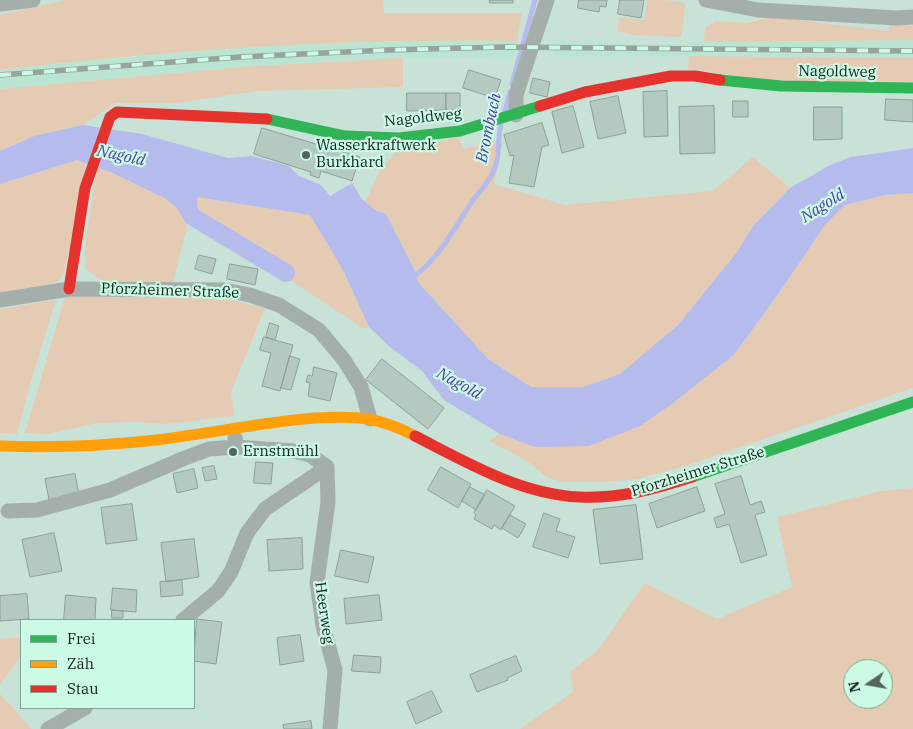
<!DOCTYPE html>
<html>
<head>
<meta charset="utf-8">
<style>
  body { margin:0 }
  #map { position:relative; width:913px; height:729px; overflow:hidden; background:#c8e2d7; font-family:"IBM Plex Serif",serif }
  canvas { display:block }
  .legend { position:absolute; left:20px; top:619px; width:175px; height:90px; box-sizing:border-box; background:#cbfae5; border:1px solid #81a495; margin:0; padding:6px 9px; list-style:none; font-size:15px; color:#11231c }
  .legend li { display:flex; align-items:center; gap:10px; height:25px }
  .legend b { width:25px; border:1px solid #81a495 }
  .north { position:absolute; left:843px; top:659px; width:50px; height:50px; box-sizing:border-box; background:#cbfae5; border:1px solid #81a495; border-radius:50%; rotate:258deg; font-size:14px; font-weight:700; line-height:20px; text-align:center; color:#11231c }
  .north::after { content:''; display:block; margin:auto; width:18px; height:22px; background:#51665d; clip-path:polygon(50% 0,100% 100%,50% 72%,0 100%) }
</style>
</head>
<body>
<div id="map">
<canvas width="913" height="729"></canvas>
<ul class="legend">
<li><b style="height:6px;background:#30b455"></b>Frei</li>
<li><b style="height:6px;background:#ff9f0a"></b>Zäh</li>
<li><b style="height:6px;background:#e5322d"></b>Stau</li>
</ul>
<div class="north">N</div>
</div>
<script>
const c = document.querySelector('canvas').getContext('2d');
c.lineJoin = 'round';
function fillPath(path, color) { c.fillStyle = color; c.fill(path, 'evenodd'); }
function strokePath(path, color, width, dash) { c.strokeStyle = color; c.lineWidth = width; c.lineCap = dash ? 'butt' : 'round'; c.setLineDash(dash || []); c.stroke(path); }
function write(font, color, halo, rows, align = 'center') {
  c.font = font + ' "IBM Plex Serif",serif'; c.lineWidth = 4.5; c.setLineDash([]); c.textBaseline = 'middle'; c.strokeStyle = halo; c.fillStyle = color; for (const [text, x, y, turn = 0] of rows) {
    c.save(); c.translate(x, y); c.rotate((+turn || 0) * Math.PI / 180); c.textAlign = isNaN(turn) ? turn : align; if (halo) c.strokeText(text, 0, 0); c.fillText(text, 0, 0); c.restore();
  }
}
const built = new Path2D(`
  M400 40 517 41 515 57 403 58 255 66 0 89V70L48 64 249 47Z
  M552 40 655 45 704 42 913 40V58L637 56 555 57Z`);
const green = new Path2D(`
  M66 0H383L384 13H522L517 41C344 38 171 50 0 70V15Z
  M647 0H665L686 3 681 37 633 35 617 31 620 17 644 20Z
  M771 17 889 31V23L913 22V40L704 42 705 28 716 21 748 23Z
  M689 56 913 58V82L765 81 688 68Z
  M403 58V87L258 91 177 103H115L83 125 34 136 0 151V89L255 66Z
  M459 137 462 149 503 141 494 184 565 205 713 191 753 157 790 188 753 226 737 252 678 325 620 374 583 387H531L488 359 418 282 415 271 386 214 375 210 365 202 381 168 398 150Z
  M77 160 86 163 64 273 58 282 0 295V184Z
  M97 167 113 173 166 199 189 218 173 282 104 283 85 268 86 240Z
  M913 193V388L688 465 638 479 601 482H562L546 477 527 461 489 441 500 434 535 447 706 376 734 355 781 290 825 225 845 205 885 195Z
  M197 197 310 215 343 270 369 327 364 329 287 278 289 269 197 213Z
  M116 294 228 299 265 308 231 392 234 416 167 424 136 422 98 423 46 434 25 433 65 297Z
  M56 300 31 381 17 434 0 433V309Z
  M913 488V729H520L573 692 570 672 598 650 645 583 717 619 792 587 777 517 881 491ZM853 669H883V699H853Z
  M21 637V655L0 685V639Z
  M0 694 32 729H0Z`);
const water = new Path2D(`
  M83 125 142 134 228 158 252 156 289 166 299 176 321 185 330 196 352 183 362 199 375 210 386 214 415 271 418 282 488 359 531 387H583L620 374 678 325 737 252 753 226 790 188 830 165 851 157 913 148V193L885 195 845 205 825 225 781 290 734 355 669 406 640 426 589 446 535 447 500 434 444 400 422 371 390 347 369 327 343 270 310 215 197 197V213L189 218 166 199 113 173 77 160 0 184V151L34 136Z`);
const stream = new Path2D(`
  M512 84 535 0
  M505 111 510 92
  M412 278C438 260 454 229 471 203 481 189 491 181 496 164 500 152 497 138 501 126`);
const canal = new Path2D(`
  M181 197 193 217 286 273`);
const building = new Path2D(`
  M490 0H513V3H490Z
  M579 0H607L606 7 600 6 599 12 578 8Z
  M620 0H644L641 18 618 14Z
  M469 70 501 80 495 98 463 88Z
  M533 78 550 82 547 97 530 93Z
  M667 91 668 136 644 137 643 92Z
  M407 93H446V110L407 111Z
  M446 93H460V110H446Z
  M618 96 626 133 598 139 590 102Z
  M886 99 913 100V122L885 120Z
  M733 101H748V117H733Z
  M573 106 584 147 562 153 552 112Z
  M714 106 715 153 680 154 679 107Z
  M814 107H842V139L814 140Z
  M542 123 549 145 542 147 534 187 509 183 514 155 510 156 504 135Z
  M262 128 360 157 352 181 321 171 319 178 310 175 311 172 254 154Z
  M199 255 216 259 212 274 195 269Z
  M230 264 258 269 255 285 227 279Z
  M270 323 279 326 275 340 266 337Z
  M264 337 293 345 280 391 262 386 271 353 260 350Z
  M290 356 300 359 291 390 281 388Z
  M382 359 444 408 428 429 366 380Z
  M314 367 337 373 330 401 308 396 310 383 306 382 308 375 312 376Z
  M256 462 273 463 271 484 254 483Z
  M214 466 217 479 205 481 202 468Z
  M441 467 471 484 458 508 428 490Z
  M194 469 198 488 177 493 173 474Z
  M75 474 79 494 49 500 45 479Z
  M741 476 750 505 761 501 765 512 755 515 767 555 741 563 729 524 717 528 714 518 725 514 715 484Z
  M470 487 485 495 476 510 462 501Z
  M697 487 705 511 657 528 649 504Z
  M487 490 515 506 501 530 494 525 492 529 474 519 476 515 474 513Z
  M132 504 137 540 106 544 101 508Z
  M636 505 643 559 600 564 593 510Z
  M544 513 560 519 556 531 575 537 568 558 533 547Z
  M510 515 526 524 518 538 502 528Z
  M54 533 62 571 30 577 22 540Z
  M302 538 303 569 269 571 267 540Z
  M194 539 199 577 166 582 161 543Z
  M341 550 374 557 368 583 335 576Z
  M182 580 183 595 161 597 160 582Z
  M113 588 137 590 136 612 111 610Z
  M27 594 29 619 0 621V596Z
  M66 595 96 598 95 620H64Z
  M379 595 382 620 346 624 344 599Z
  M112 610 123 611V618H112Z
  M197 619 222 622 216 664 194 661Z
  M300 635 304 661 280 665 277 638Z
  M354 655 381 657 380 673 352 671Z
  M516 656 522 671 507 678 508 680 477 692 470 675Z
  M432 691 442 712 416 724 407 702Z
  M311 721 312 729H284L283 725Z`);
const street = new Path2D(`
  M706 0 758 10 897 18 913 17
  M0 4 33 0
  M516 115V95L547 0
  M0 300 69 289 224 290 250 295 279 305 319 330 344 360 361 387 370 419
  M235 438 237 447 293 451 310 455 327 467
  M327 467 328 502 317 582 323 626 335 670 330 729
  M8 511 37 510 110 490 185 458 209 449 237 447
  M183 620 218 591 231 572 247 533 265 509 327 467
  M48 729 85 708`);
const fast = new Path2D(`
  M720 80 781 86 913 88
  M267 119 345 136 399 138 460 131 540 106
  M692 477 913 402`);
const slow = new Path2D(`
  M0 446C52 448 104 446 156 440 209 434 261 422 315 418 333 417 351 416 368 419 385 422 400 428 415 436`);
const jam = new Path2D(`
  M540 106 585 92 671 76H695L720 80
  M69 289 85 188 110 117 117 112 267 119
  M415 436C466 462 520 494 579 497 618 499 656 489 692 477`);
const rail = new Path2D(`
  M0 75 240 57 387 50 504 47 913 51`);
const markers = [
  [306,155,5,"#51665d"],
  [233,452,5,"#51665d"]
];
const streetNames = [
  ["Nagoldweg",837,72,1],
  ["Nagoldweg",423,118,-6],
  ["Pforzheimer Straße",170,291,2],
  ["Pforzheimer Straße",698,472,-17],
  ["Heerweg",324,613,82]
];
const poiNames = [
  ["Wasserkraftwerk",316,146],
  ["Burkhard",316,163],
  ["Ernstmühl",243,452]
];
const waterNames = [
  ["Brombach",489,128,-78],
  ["Nagold",121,156,12],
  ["Nagold",823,206,-32],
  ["Nagold",459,384,29]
];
fillPath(built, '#bae5d3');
fillPath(green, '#e5cbb4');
fillPath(water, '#b6bbed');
strokePath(stream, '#b6bbed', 5);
strokePath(canal, '#b6bbed', 18);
fillPath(building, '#b4c9c0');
strokePath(building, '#8ca098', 1);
strokePath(street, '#a4aeaa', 15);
strokePath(fast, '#30b455', 11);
strokePath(slow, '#ff9f0a', 11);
strokePath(jam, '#e5322d', 11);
strokePath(rail, '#97a49e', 5.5);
strokePath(rail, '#cbfae5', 4, [11]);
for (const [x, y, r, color] of markers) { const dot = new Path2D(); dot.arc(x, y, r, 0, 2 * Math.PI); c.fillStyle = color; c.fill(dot); strokePath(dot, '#cbfae5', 2); }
write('15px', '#11231c', '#cbfae5', streetNames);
write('15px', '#11231c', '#cbfae5', poiNames, 'left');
write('italic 16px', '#503ba7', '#cbfae5', waterNames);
</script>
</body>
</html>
